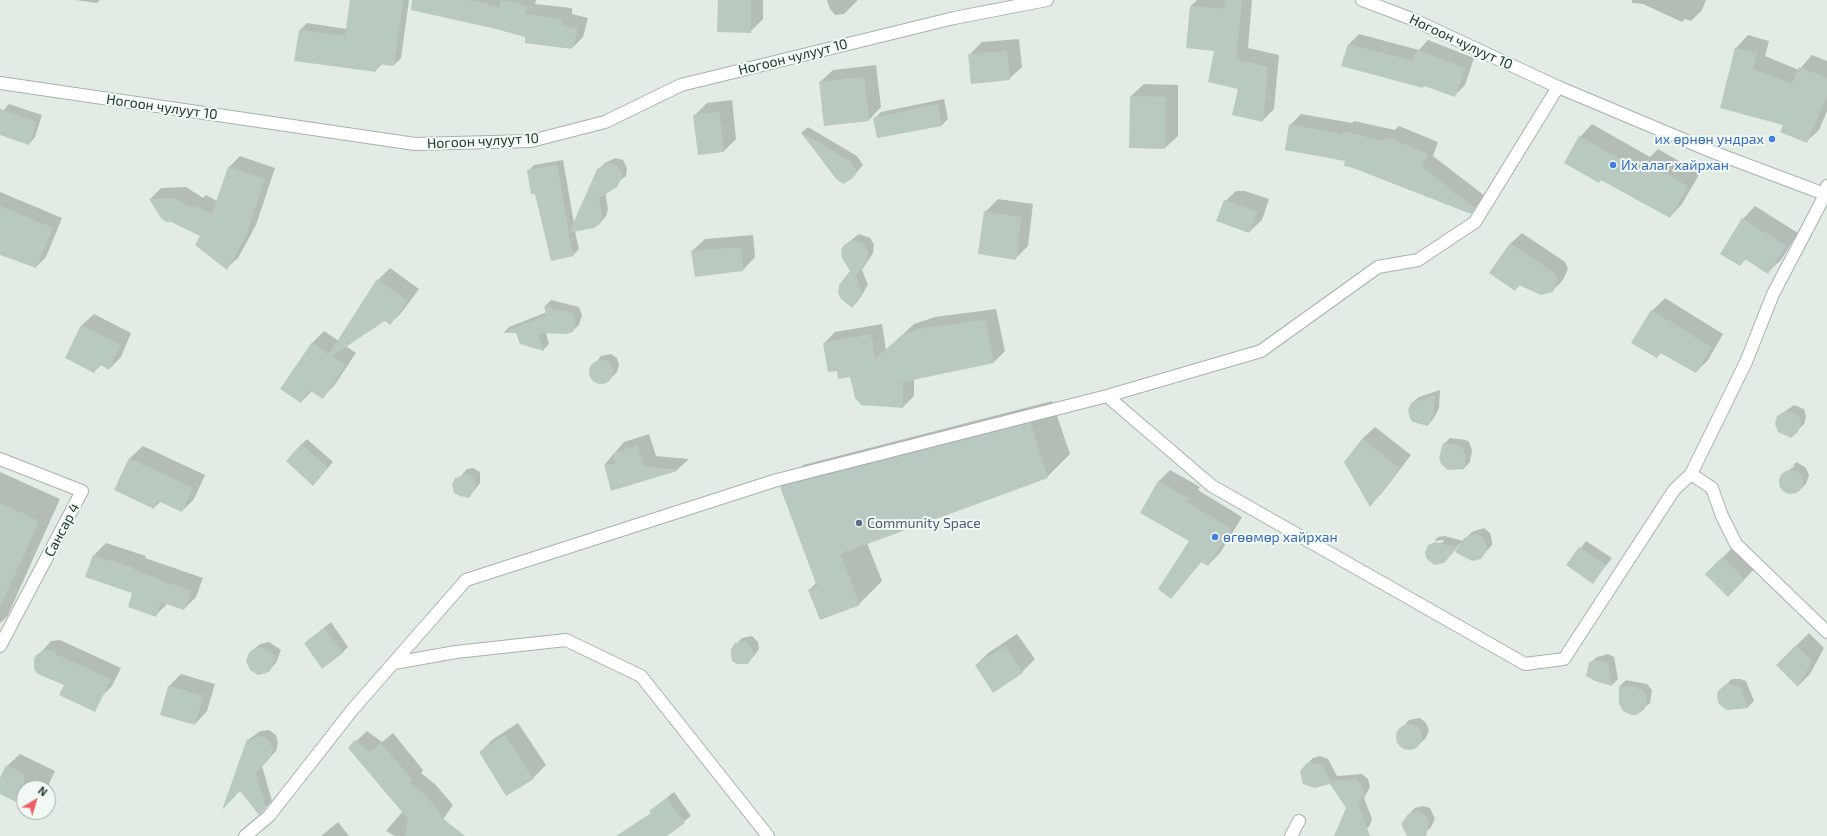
<!DOCTYPE html>
<html>
<head>
<meta charset="utf-8">
<style>
  body { margin:0 }
  #map { position:relative; width:1827px; height:836px; overflow:hidden; background:#e2ece4; font-family:"Exo 2",sans-serif }
  canvas { display:block }
  .north { position:absolute; left:16px; top:780px; width:40px; height:40px; box-sizing:border-box; background:#f2f8f3; border:1px solid #9fada4; border-radius:50%; rotate:38deg; font-size:11px; font-weight:700; line-height:16px; text-align:center; color:#223c2d }
  .north::after { content:''; display:block; margin:auto; width:14px; height:18px; background:#ee5e66; clip-path:polygon(50% 0,100% 100%,50% 72%,0 100%) }
</style>
</head>
<body>
<div id="map">
<canvas width="1827" height="836"></canvas>
<div class="north">N</div>
</div>
<script>
const c = document.querySelector('canvas').getContext('2d');
c.lineJoin = 'round';
function fillPath(path, color) { c.fillStyle = color; c.fill(path, 'evenodd'); }
function strokePath(path, color, width, dash) { c.strokeStyle = color; c.lineWidth = width; c.lineCap = dash ? 'butt' : 'round'; c.setLineDash(dash || []); c.stroke(path); }
function write(font, color, halo, rows, align = 'center') {
  c.font = font + ' "Exo 2",sans-serif'; c.lineWidth = 4; c.setLineDash([]); c.textBaseline = 'middle'; c.strokeStyle = halo; c.fillStyle = color; for (const [text, x, y, turn = 0] of rows) {
    c.save(); c.translate(x, y); c.rotate((+turn || 0) * Math.PI / 180); c.textAlign = isNaN(turn) ? turn : align; if (halo) c.strokeText(text, 0, 0); c.fillText(text, 0, 0); c.restore();
  }
}
const shadow = new Path2D(`
  M74 0H100L97 3Z
  M351 0H409L401 58 394 65 383 63 375 71 296 60 300 30 307 23 347 29Z
  M455 0H536L535 4 572 8V14L588 18 583 37 572 48 526 36Z
  M719 0H763V19L750 32Z
  M827 0H858L844 14 835 15 830 9Z
  M1197 0H1252L1248 48 1279 55 1274 109 1262 121 1239 88 1191 6Z
  M1632 0H1706L1702 10 1691 21 1685 19 1682 22 1643 4 1632 3Z
  M1359 34 1419 50 1428 40 1474 58 1465 85 1454 96 1349 44Z
  M1748 35 1769 41 1765 56 1799 70 1812 55 1827 61V111L1819 130 1806 142 1784 124 1722 107 1736 48Z
  M1019 39 1022 67 1009 79 969 55 982 42Z
  M876 65 881 107 869 120 820 82 833 70Z
  M1144 84 1178 85V136L1165 148 1130 147 1131 96Z
  M944 99 948 119 942 125 878 137 875 118 881 112Z
  M732 100 736 139 724 151 694 116 707 103Z
  M9 104 42 115 35 137 29 144 0 134V109L4 110Z
  M1301 114 1352 123 1354 121 1395 130 1399 126 1438 142 1433 156 1485 196 1471 213 1347 161 1290 125Z
  M1592 124 1650 157 1658 149 1700 173 1682 204 1670 217 1580 137Z
  M808 127 857 156 863 165 850 180 837 178 801 133Z
  M240 156 275 168 256 225 238 258 227 268 201 236 161 217 150 199 161 188 186 187 203 198 206 195 217 201 229 167Z
  M615 158 623 160 627 168 626 176 605 192 608 209 606 216 600 223 575 231 579 249 573 255 536 192 528 171 534 165 563 160 574 223 598 170 605 163Z
  M1236 191H1245L1269 199 1262 220 1249 232 1223 203Z
  M0 192 62 218 46 257 36 267 0 254Z
  M998 199 1033 204 1028 246 1015 259 985 212Z
  M1755 206 1798 233 1781 260 1768 272 1746 259 1740 265 1743 219Z
  M1522 233 1565 262 1568 269 1563 280 1552 291 1545 294 1521 284 1515 290 1490 273 1511 243Z
  M859 234 870 238 874 244 873 253 862 270 868 285 858 301 852 307V271L845 245Z
  M753 235 755 257 743 270 692 251 705 239Z
  M390 268 419 289 402 312 390 324 385 320 346 346 356 353 334 386 322 398 312 391 301 402 312 343 324 331 339 341 378 280Z
  M1665 298 1723 334 1708 360 1696 372 1661 353 1657 357 1652 311Z
  M551 300 579 307 582 315 579 325 572 331 546 333 549 344 543 350 516 332H504L509 327 547 312 545 306Z
  M996 309 1005 351 994 362 914 379V396L903 407 837 370 824 343 835 332 882 324 886 350 914 324 935 317Z
  M94 314 131 333 121 357 109 369 102 364 94 372 66 357 82 325Z
  M611 354 617 358 619 365 617 372 607 382 600 383 591 377 590 370 601 356Z
  M1440 390 1439 408 1434 418 1428 425 1412 403 1419 397Z
  M1052 401 1070 454 1047 477 867 543 882 581 859 604 809 590 816 583 781 487 803 465Z
  M1794 405 1804 409 1806 417 1804 424 1791 437 1777 417Z
  M1375 427 1411 455 1382 493 1370 505 1362 439Z
  M649 434 656 456 689 459 677 470 605 464 624 442Z
  M1450 438 1466 440 1469 442 1472 450 1470 462 1464 468 1444 444Z
  M307 439 333 462 319 478 301 445Z
  M143 446 205 475 194 499 182 511 161 501 154 508 115 490 130 458Z
  M1797 462 1806 468 1809 475 1806 484 1799 491 1789 493 1783 490 1779 480 1784 473 1795 466 1794 465 1790 467Z
  M473 468 480 472V483L469 497 453 485 467 469Z
  M1170 470 1200 487 1198 490 1242 517 1220 553 1208 565 1202 561 1171 598 1191 540 1158 482Z
  M0 472 60 499 7 617 0 623Z
  M1484 528 1490 533 1492 541V545L1480 558 1461 543 1440 563 1432 544 1444 542 1443 540 1434 541 1438 537 1445 536 1463 541 1472 532Z
  M1586 541 1612 558 1593 582 1568 565Z
  M106 543 146 556 145 558 203 578 196 597 184 609 167 604 155 616 134 592 94 555Z
  M1735 545 1757 566 1741 583 1706 574Z
  M331 622 348 647 342 653 305 643Z
  M1809 633 1824 648 1810 674 1798 686 1777 665Z
  M1017 634 1035 659 1022 672 976 665 988 653Z
  M752 636 758 642 759 649 754 656 748 663 742 664 732 660 731 654 736 644 742 638Z
  M60 640 121 668 112 686 102 696 35 659 51 641Z
  M269 642 281 650 276 663 269 670 250 653 260 644Z
  M1608 654 1614 657 1618 679 1612 685 1590 663 1597 657Z
  M181 674 215 684 207 711 195 724 168 687Z
  M1732 679H1740L1746 681 1754 701 1748 707 1725 708 1722 688Z
  M1626 680 1647 684 1652 690 1650 703 1636 714 1628 713 1620 703V686Z
  M1420 718 1426 723 1429 731 1425 739 1418 745 1407 749 1400 745 1398 733 1409 720Z
  M518 723 546 765 533 778 480 752 492 740Z
  M269 730 276 735 278 743 276 751 262 766 272 801 263 810 241 789 225 806 248 740 260 731Z
  M367 731 382 742 393 733 423 770 421 773 435 784 453 805 431 836H395L386 831 403 811 349 748Z
  M20 754 55 771 47 788H24V805L0 793V781L7 766Z
  M1320 756 1328 759 1337 776 1362 774 1368 779 1370 787 1364 798 1372 819 1370 825 1361 835 1345 836 1347 808 1331 783 1306 765 1313 758Z
  M674 792 691 816 667 835 650 811Z
  M1423 806 1430 808 1435 819 1431 827 1425 833 1419 836H1412L1409 814 1415 808Z
  M338 822 349 836H321Z`);
const building = new Path2D(`
  M350 0H403L394 66 377 64 376 72 294 61 299 30 345 36Z
  M412 0H468L500 7 501 0 527 6 525 14 562 19V25L578 29 572 49 525 43V37L496 29 411 10Z
  M718 0H751V33L717 32Z
  M1226 0H1242L1236 59 1268 67 1263 122 1232 115 1238 89 1208 82 1214 51 1186 48 1190 6 1224 9Z
  M1348 44 1413 61 1417 50 1465 68 1455 97 1424 86 1423 88 1341 66Z
  M1735 48 1757 53 1753 69 1792 84 1799 67 1827 78V95L1807 143 1780 132 1783 125 1720 108Z
  M1007 51 1010 80 971 84 968 54Z
  M864 77 869 121 824 126 819 82Z
  M1130 96 1166 97 1165 149 1129 148Z
  M938 104 942 126 877 138 873 118Z
  M0 109 37 122 29 145 0 135Z
  M719 112 724 152 698 155 693 115Z
  M1289 124 1342 134V131L1385 141 1387 137 1428 154 1422 167 1475 208 1471 214 1353 168 1344 166 1345 161 1285 150Z
  M801 132 851 162 857 172 853 178 843 184 836 179Z
  M1579 136 1639 170 1644 161 1688 186 1670 218 1601 180 1599 183 1564 163Z
  M608 163 617 166 622 174V178L617 187 599 198 602 216 600 224 594 228 568 233 574 256 551 261 535 194H531L527 170 557 165 569 233 597 169Z
  M228 167 265 179 246 236 227 270 195 245 200 236 172 222H166L161 218 149 199 175 198 192 208 194 205 212 214Z
  M1224 200 1257 212 1249 233 1216 221Z
  M0 206 53 228 36 268 0 255Z
  M984 211 1021 217 1016 260 978 254Z
  M1742 218 1786 246 1768 274 1745 259 1740 266 1720 254Z
  M852 240 864 244 868 251 867 260 856 276 862 292 852 308 841 299 838 293 839 285 850 271 842 258 841 249 844 245Z
  M1510 243 1554 273 1558 280 1553 292 1541 295 1519 285 1515 291 1489 273Z
  M741 247 743 271 695 277 691 251Z
  M377 279 408 301 390 325 385 321 332 356 345 365 323 399 309 390 301 403 280 389 312 342 329 354Z
  M544 306 573 313 576 321 573 332 566 334 538 333 544 351 520 344 516 333H502L546 315Z
  M1651 310 1712 347 1696 373 1664 355 1660 353 1657 358 1631 343Z
  M985 320 994 363 903 382V408L861 405 855 398 850 377 838 379 837 371 828 372 823 343 871 334 875 359 902 335 923 328Z
  M81 325 120 345 109 370 99 364 94 373 65 358Z
  M589 372a12 12 0 1 1 24 0a12 12 0 1 1-24 0Z
  M1435 395 1433 415 1428 426 1413 422 1410 419 1408 410 1411 403Z
  M1787 410 1798 415 1801 423 1798 432 1791 438 1778 432 1775 424 1777 416Z
  M1030 423 1048 478 840 554 860 605 820 620 808 590 817 586 780 487Z
  M1362 439 1400 468 1370 507 1344 462Z
  M1443 443 1455 444 1463 449 1466 456 1464 469 1448 470 1441 464 1439 457Z
  M301 444 328 468 313 486 286 461Z
  M637 445 645 467 677 470V471L611 491 604 464 616 465 612 454Z
  M129 458 193 488 182 512 158 501 154 509 114 490Z
  M1779 482a12 12 0 1 1 24 0a12 12 0 1 1-24 0Z
  M467 474 474 478 476 485 469 498 460 496 454 493 452 484 455 478Z
  M1158 481 1189 499 1187 502 1231 529 1208 566 1201 562 1171 599 1158 589 1189 541 1140 513Z
  M0 503 39 521 0 607Z
  M1477 533 1484 540 1487 547 1486 552 1481 559 1472 561 1455 552 1464 538Z
  M1435 542 1458 547 1444 563 1434 565 1426 558 1425 552 1428 545Z
  M1579 547 1606 565 1593 584 1566 565Z
  M93 555 134 568 133 570 191 591 184 610 161 602 156 617 128 607 132 593 85 577Z
  M1722 557 1745 579 1728 597 1705 574Z
  M324 628 343 653 322 669 304 643Z
  M746 641 752 649 753 656 748 664H737L732 661 731 649 735 643Z
  M1796 645 1812 661 1798 687 1776 665Z
  M1005 646 1023 673 993 693 975 665Z
  M262 647 276 656 270 671 266 673 258 675 250 670 246 661 249 653 253 649Z
  M44 650 53 651 57 655 111 679 95 712 59 695 64 685 40 675 36 672 34 668V659L36 655Z
  M1597 660 1608 663 1612 686 1595 681 1586 676 1589 662Z
  M1729 684 1740 687 1748 708 1729 710 1725 709 1719 704 1717 696 1718 691 1725 685Z
  M168 686 203 696 195 725 160 715Z
  M1619 686 1637 687 1645 693 1647 702 1644 710 1636 715H1632L1623 711 1619 704Z
  M1396 737a13 13 0 1 1 26 0a13 13 0 1 1-26 0Z
  M505 735 534 779 506 796 479 752Z
  M258 736 266 738 270 741 273 749 270 758 256 773 266 808 259 815 240 791 222 810 247 739 248 741Z
  M355 740 370 752 381 743 413 781 409 782 425 795 446 821 465 836H405L408 819 348 748Z
  M1309 762 1322 765 1331 781 1356 779 1362 785 1364 794 1358 805 1370 836H1334L1346 808 1330 784 1315 788 1303 784 1300 771 1306 764Z
  M6 765 24 774V806L0 794V778Z
  M667 798 685 823 667 836H616L651 813 649 811Z
  M1416 811 1424 814 1429 821 1426 836H1407L1401 824 1408 814Z`);
const minor = new Path2D(`
  M1107 396 1212 486 1525 664 1564 659 1674 490 1691 474 1712 488 1722 516 1736 544 1827 632
  M0 459 82 491 0 646
  M1691 474 1746 362 1773 294 1825 195 1827 186
  M394 663 456 652 566 640 641 676 768 836
  M245 836 269 816 353 709 466 580 777 480 1107 396 1261 351 1378 267 1418 260 1475 222 1558 87
  M1291 836 1299 821`);
const tertiary = new Path2D(`
  M1362 0 1412 19 1558 87 1713 152 1827 195
  M0 83 415 144 531 141 605 122 681 85 954 18 1047 0`);
const markers = [
  [1772,139,4,"#3f7fe0"],
  [1613,165,4,"#3f7fe0"],
  [859,523,4,"#5c6f8a"],
  [1215,537,4,"#3f7fe0"]
];
const streetNames = [
  ["Ногоон чулуут 10",1461,42,25],
  ["Ногоон чулуут 10",793,57,-14],
  ["Ногоон чулуут 10",162,107,8],
  ["Ногоон чулуут 10",483,141,-3],
  ["Сансар 4",62,530,-62]
];
const shopNames = [
  ["их өрнөн ундрах",1764,139,"right"],
  ["Их алаг хайрхан",1621,165],
  ["өгөөмөр хайрхан",1223,537]
];
const serviceNames = [
  ["Community Space",867,523]
];
fillPath(shadow, '#0003');
fillPath(building, '#bac9bf');
strokePath(minor, '#a5b4a9', 14);
strokePath(tertiary, '#a5b4a9', 14);
strokePath(minor, '#fff', 12);
strokePath(tertiary, '#fff', 12);
for (const [x, y, r, color] of markers) { const dot = new Path2D(); dot.arc(x, y, r, 0, 2 * Math.PI); c.fillStyle = color; c.fill(dot); strokePath(dot, '#f2f8f3', 1.5); }
write('14px', '#223c2d', '#f2f8f3', streetNames);
write('14px', '#366cbe', '#f2f8f3', shopNames, 'left');
write('14px', '#4e5e75', '#f2f8f3', serviceNames, 'left');
</script>
</body>
</html>
